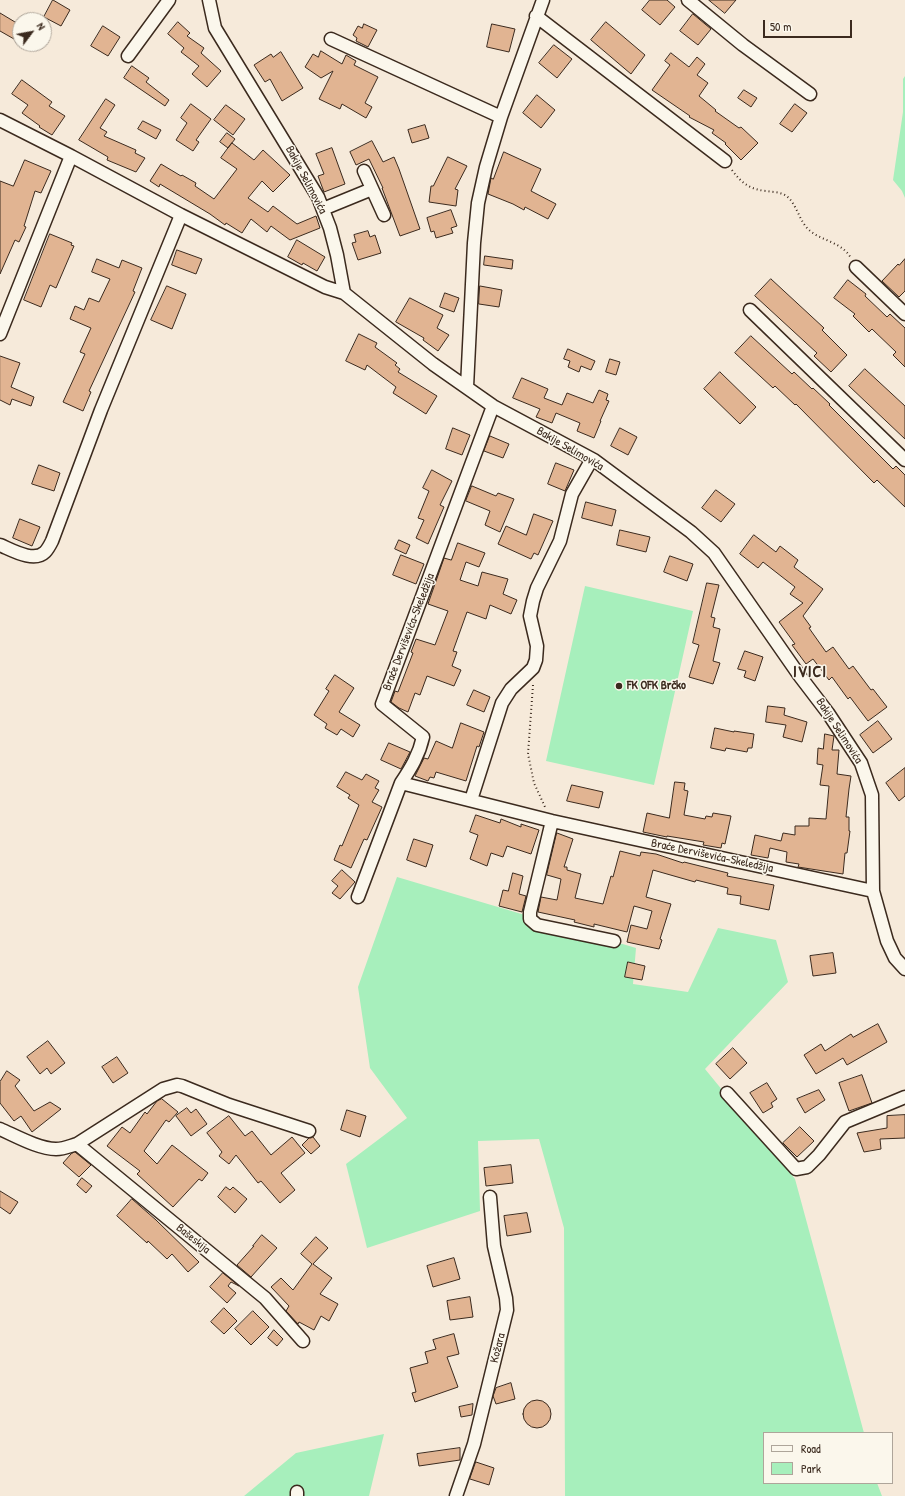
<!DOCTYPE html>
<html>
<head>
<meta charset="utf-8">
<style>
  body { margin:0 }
  #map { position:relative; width:905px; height:1496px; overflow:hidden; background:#f6eada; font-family:"Patrick Hand",sans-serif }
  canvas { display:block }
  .legend { position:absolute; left:763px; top:1432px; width:130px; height:52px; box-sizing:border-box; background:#fbf7ec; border:1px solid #aea59a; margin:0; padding:5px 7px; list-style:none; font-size:12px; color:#3b2a1e }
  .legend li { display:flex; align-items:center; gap:8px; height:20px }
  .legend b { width:20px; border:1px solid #aea59a }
  .north { position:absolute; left:12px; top:12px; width:40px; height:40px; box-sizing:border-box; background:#fbf7ec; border:1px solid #aea59a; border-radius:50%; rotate:58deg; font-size:11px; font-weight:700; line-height:16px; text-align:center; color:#3b2a1e }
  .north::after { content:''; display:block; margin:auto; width:14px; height:18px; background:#3b2a1e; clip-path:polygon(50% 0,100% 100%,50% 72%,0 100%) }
  .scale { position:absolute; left:763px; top:20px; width:89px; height:18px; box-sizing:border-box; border:2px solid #3b2a1e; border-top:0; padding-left:5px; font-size:12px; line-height:14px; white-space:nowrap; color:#3b2a1e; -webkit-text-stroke:3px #fbf7ec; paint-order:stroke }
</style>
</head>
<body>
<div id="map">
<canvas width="905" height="1496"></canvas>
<ul class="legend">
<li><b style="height:5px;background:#fbf7ec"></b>Road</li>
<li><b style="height:11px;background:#a7efbc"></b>Park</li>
</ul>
<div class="north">N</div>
<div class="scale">50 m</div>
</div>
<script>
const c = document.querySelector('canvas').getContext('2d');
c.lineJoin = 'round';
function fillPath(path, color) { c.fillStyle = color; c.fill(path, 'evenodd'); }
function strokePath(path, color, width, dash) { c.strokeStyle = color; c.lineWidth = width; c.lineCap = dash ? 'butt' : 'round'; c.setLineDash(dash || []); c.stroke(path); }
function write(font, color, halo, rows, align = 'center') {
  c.font = font + ' "Patrick Hand",sans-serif'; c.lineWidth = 3; c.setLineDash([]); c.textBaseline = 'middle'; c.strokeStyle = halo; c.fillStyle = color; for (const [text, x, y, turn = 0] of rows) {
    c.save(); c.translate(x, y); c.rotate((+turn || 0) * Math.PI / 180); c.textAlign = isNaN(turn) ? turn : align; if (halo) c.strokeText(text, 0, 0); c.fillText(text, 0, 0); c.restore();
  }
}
const green = new Path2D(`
  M905 76V198L902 191 893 180 903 112V79Z
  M585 586 693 611 654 785 546 761Z
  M397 877 636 948 633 984 688 992 718 928 776 940 788 982 705 1069 795 1179 864 1433H764V1483H877L882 1496H565L564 1228 539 1139 478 1141 480 1211 367 1248 346 1164 407 1118 370 1068 358 987Z
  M384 1434 369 1496H244L296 1453Z`);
const building = new Path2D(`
  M53 0 70 10 61 26 44 17Z
  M650 0H667L675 7 660 25 642 10Z
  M709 0H736L725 13Z
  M0 13 20 25V30L14 39 0 31Z
  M693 14 711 29 698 45 680 31Z
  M178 22 190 33 187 36 204 48 201 53 221 71 207 87 192 74 199 66 181 52 184 48 168 34Z
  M606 22 645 55 631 74 591 40Z
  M364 24 377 30 368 47 356 41 357 38 353 35 358 26 362 28Z
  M492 24 515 29 509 52 487 47Z
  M103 26 120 37 108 56 91 46Z
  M554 45 572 59 557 78 539 63Z
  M321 51 342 64 346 55 356 61 354 65 378 77 365 103 372 107 366 118 342 104 340 109 319 99 333 71 321 78 305 67 313 54 318 57Z
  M281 52 303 88 282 101 270 79 265 82 254 65 271 54 273 57Z
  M671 53 689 67 697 57 705 64 697 75 708 83 699 96 716 110 715 111 739 128 741 127 758 143 741 160 725 144 726 143 712 133 714 130 689 117 690 116 652 90 670 65 665 61Z
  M132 66 149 78 146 82 169 100 165 106 124 78Z
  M22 80 52 102 49 106 65 116 52 135 39 127 40 126 22 113 28 105 12 94Z
  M744 90 757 98 751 107 738 98Z
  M537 95 555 110 541 128 523 113Z
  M106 99 115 105 100 128 107 132 104 136 136 150 135 153 145 158 136 172 107 160 108 157 79 140Z
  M191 104 211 119 196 140 199 142 193 151 176 140 187 123 181 118Z
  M795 104 807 113 792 132 780 124Z
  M226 105 245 119 233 135 214 120Z
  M143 121 161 130 156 139 138 129Z
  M425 125 429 138 412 143 408 130Z
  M227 133 235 139 228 148 220 142Z
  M372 141 383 162 394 157 399 169 420 229 400 236 382 188H383L369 159 356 165 350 152Z
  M232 143 254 160 263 150 290 175 273 192 262 181 248 198 268 212 273 206 297 224 316 216 320 228 290 240 271 226 267 232 251 219 242 233 226 223 225 225 210 214 160 184 159 187 150 181 161 164 181 176 182 175 196 183 195 186 214 199 237 169 221 158Z
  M332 148 345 184 324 192 318 176 324 174 316 154Z
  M504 152 541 169 531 191 556 204 548 219 525 207 524 210 513 204 488 194 491 178 493 179Z
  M448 157 467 166 455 189 458 190 456 206 429 202 431 186H433Z
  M25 160 51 171 41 193 35 191 24 226 26 227 19 242 15 240 0 274V181L13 186Z
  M451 210 457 226 451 228 453 233 436 238 434 231 431 232 427 218Z
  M368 231 370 237 375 235 381 253 358 260 352 243 356 242 354 235Z
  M50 234 72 243 71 245 74 246 56 288 50 285 41 307 24 300Z
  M297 240 325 257 317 271 303 263 302 265 288 257Z
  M177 250 202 259 196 274 172 265Z
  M485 256 513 260 512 269 484 265Z
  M97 259 119 268 122 260 142 268 133 291 135 292 89 391 91 392 83 411 63 402 85 354 80 352 91 328 70 319 75 306 84 310 89 298 99 302 110 279 92 272Z
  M905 259V291L899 297 882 281 898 264 899 265Z
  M771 279 824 328 822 330 847 355 831 372 814 356 817 353 755 296Z
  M848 280 866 294 865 296 887 317 890 314 905 328V367L893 355 896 352 872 329 869 332 853 316 855 314 834 298Z
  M167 286 186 294 172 329 151 320Z
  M480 286 502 290 499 307 479 304Z
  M445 293 459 298 454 312 440 307Z
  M410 298 443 315 437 328 449 335 438 351 423 340 424 338 396 322Z
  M359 334 377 343 375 347 397 363 395 365 400 369 398 372 437 396 426 414 393 393 396 387 367 365 365 370 346 361Z
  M751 336 792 374 794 372 812 389 813 388 830 404 829 405 893 469 896 466 905 475V507L877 480 874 483 796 404 795 405 775 386 773 388 735 353Z
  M568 349 595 361 591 370 581 366 579 372 568 367 570 361 564 359Z
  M0 356 20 363 11 387 34 397 31 406 12 399 10 405 0 400Z
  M610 359 620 362 616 375 606 372Z
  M865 369 905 406V439L849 386Z
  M720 372 756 407 740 424 704 389Z
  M522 378 548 389 544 398 562 405 567 393 593 403 599 390 608 394 606 400 609 401 600 421H601L594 438 577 431 580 423 556 413 552 423 536 417 540 409 513 398Z
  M453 428 470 435 462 455 446 449Z
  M620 428 637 437 628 455 611 446Z
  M490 436 509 444 503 458 484 451Z
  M556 463 574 470 565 491 548 484Z
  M39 465 60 473 54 491 32 484Z
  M432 470 452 481 440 505 444 507 428 544 416 538 424 520 418 518 429 491 423 488Z
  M472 486 496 496 498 493 514 499 500 532 485 525 490 511 466 501Z
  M716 490 735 504 721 522 702 508Z
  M586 502 616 510 612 526 582 518Z
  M534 514 553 521 538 555 534 553 531 559 498 544 506 526 526 535Z
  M20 519 40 527 32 546 13 538Z
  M620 530 650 537 646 552 617 545Z
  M754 535 776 552 780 546 798 560 794 567 823 589 803 616 811 627 809 628 826 652 833 647 849 669 853 666 871 690 873 689 887 707 868 721 850 697 848 699 832 677 829 680 813 659 806 664 792 645 795 644 779 622 803 603 790 594 795 587 763 562 758 568 740 554Z
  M399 540 410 545 406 554 395 549Z
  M458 543 485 553 479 567 466 562 460 580 478 586 482 572 508 579 503 594 517 600 511 614 490 605 486 619 467 612 453 651 457 652 452 666 461 670 454 686 427 676 420 695 415 693 408 712 399 708 391 702 395 691 398 692 413 653 411 652 416 639 435 645 448 611 428 604 444 558 451 560Z
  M401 555 424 564 416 584 393 575Z
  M670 556 693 564 687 581 664 572Z
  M707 583 719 585 711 617 715 618 713 627 720 629 713 661 720 663 713 684 689 677 699 645 693 643Z
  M745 651 763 657 755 681 744 677 746 671 738 669Z
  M335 675 354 688 339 712 360 725 353 737 341 729 337 735 325 728 327 724 314 715 329 691 326 689Z
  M474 690 490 697 484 712 467 705Z
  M768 706 785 708 784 715 807 722 802 742 783 737 786 725 766 722Z
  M878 721 892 739 873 753 860 735Z
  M461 723 484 732 479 747 477 746 466 781 436 772 434 778 430 777 428 781 415 776 424 758 428 759 436 741 452 748Z
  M715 728 734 732V731L754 734 752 748H748L747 752 726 748 725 751 711 748Z
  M825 734 834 736 832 750H839L837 774 851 776 849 789 846 817H849V831H850L847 853H845L843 874 798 867 799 864 786 862 787 852 770 848 768 858 751 855 755 835 781 841 783 833 795 835V826H809V818L826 819 829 786 820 785 823 765 817 764 818 748 823 749Z
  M389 743 410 752 401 769 381 760Z
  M905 768V796L899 801 886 783Z
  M346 772 362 780 366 774 379 781 375 788 379 790 372 802 382 807 367 840 364 839 351 868 334 860 340 845 342 846 359 805 348 798 350 795 337 787Z
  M675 782 685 783 684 790 688 791 684 815 705 819 706 816 712 817 713 813 731 816 725 844 722 843 721 848 703 845 704 842 667 836V837L643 832 647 813 669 818Z
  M572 785 603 792 599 808 567 801Z
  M476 815 500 823 501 819 521 827V824L539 830 531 854 507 846 503 857 491 853 487 866 470 859 478 835 470 832Z
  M557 833 573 839 564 867H567V870L581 874 575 898 603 904 611 876 613 877 620 851 640 856 641 852 656 854 683 863 684 862 728 873 727 876 774 885 769 910 740 904 741 896 727 894 728 888 696 880 695 882 653 870 646 897 671 904 660 939 662 940 659 949 627 942 631 925 647 929 652 911 634 906 627 932 594 924V927L574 922 575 920 538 912 541 897 557 900 561 879 547 875Z
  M414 839 433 845 426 867 407 860Z
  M342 870 355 882 340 899 332 893 338 886 332 881Z
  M513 873 523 876 519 894 526 896 522 912 499 906 503 890 508 891Z
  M833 953 836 973 813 976 810 956Z
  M628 962 645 966 642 980 625 977Z
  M878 1024 887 1042 847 1065 843 1058 816 1074 804 1055 821 1044 825 1051 851 1034 853 1037Z
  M48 1041 65 1063 51 1074 47 1068 40 1074 27 1057Z
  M733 1048 747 1063 730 1079 716 1064Z
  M117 1057 128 1073 113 1083 102 1067Z
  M7 1071 20 1080 15 1086 34 1111 50 1102 61 1109 32 1132 21 1116 14 1121 0 1103V1082Z
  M862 1075 872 1103 849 1111 839 1083Z
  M767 1083 777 1099 771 1103 773 1107 763 1113 750 1093Z
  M819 1090 825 1100 805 1113 797 1099Z
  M162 1099 178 1112 169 1122 166 1120 144 1151 157 1164 172 1145 208 1173 202 1181 199 1179 173 1207 137 1174 140 1171 107 1146 122 1127 130 1133 145 1112 147 1114 157 1101Z
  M187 1108 191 1113 196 1109 207 1124 191 1136 176 1116Z
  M347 1110 366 1116 360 1137 341 1130Z
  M905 1115V1138L880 1139 881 1149 864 1152 857 1133 887 1128V1116Z
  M229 1116 245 1136 252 1131 271 1155 292 1137 305 1153 281 1173 295 1190 280 1203 261 1181 258 1183 236 1155 229 1164 219 1156 222 1152 207 1133Z
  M800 1127 814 1141 797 1157 783 1143Z
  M313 1137 320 1146 311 1154 302 1145 309 1138Z
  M75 1152 91 1165 79 1177 63 1163 71 1154Z
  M511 1165 513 1183 486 1186 484 1168Z
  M82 1178 92 1186 86 1193 77 1185Z
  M226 1187 230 1190 233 1187 247 1199 235 1213 218 1197Z
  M0 1191 18 1202 10 1214 0 1207Z
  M132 1199 156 1220 199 1262 188 1272 172 1254 167 1259 148 1241 147 1243 117 1216Z
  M527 1213 531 1232 507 1236 504 1216Z
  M262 1235 277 1248 251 1277 237 1265 254 1246H253Z
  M316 1237 328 1248 313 1264 332 1278 320 1294 338 1304 329 1321 321 1316 314 1330 299 1322 298 1324 286 1311 289 1306 271 1287 281 1278 293 1290 312 1264 301 1254Z
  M454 1258 460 1279 433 1287 427 1266Z
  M223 1273 239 1286 231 1282 228 1286 236 1293 227 1303 210 1287Z
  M470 1297 473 1317 450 1320 447 1301Z
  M224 1308 237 1321 224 1334 211 1322Z
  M253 1311 269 1327 251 1345 235 1329Z
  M274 1330 283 1339 277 1346 268 1338Z
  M454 1334 459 1354 447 1357 458 1387 415 1402 412 1393 416 1392 410 1368 428 1363 425 1352 436 1349 433 1340Z
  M511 1383 515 1399 496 1404 493 1396 496 1388Z
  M523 1414a14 14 0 1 1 28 0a14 14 0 1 1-28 0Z
  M473 1404 472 1415 461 1417 459 1407Z
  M460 1448V1460L419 1466 417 1454Z
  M476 1462 494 1468 489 1485 470 1479Z`);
const path = new Path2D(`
  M732 170C741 183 751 190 767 191 772 192 778 192 783 194 796 200 798 219 808 229 820 241 841 241 851 258
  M533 685 528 754 534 783 545 807`);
const minor = new Path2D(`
  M209 0 215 28 318 197 330 228 337 255 344 293 433 364 493 406 594 460 691 532 714 553 799 675 828 713 861 763 872 795 873 891 887 941 895 958 905 969
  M688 0 743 45 810 94
  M536 16 725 161
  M331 39 501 117
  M128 56 169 0
  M0 120 71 156 181 215 325 287 344 293
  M364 171 384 215
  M323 209 372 189
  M856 267 905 314
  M750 310 905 460
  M0 334 71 156
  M467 387 474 243 478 203 486 167 501 117 543 0
  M493 406 382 704 423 737C419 755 411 768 401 783L552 821 873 891
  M0 545C12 550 34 563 45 552 48 549 50 545 52 541L101 410 181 215
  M471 800 502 703 511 689 533 668 536 660 537 646 530 616 533 601 537 588 560 541 572 494 592 459
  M552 821 530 912V919L537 925 614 941
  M358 897 401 783
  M727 1093 796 1169 807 1167 819 1155 845 1122 905 1097
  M0 1129C16 1136 39 1149 56 1149 64 1149 70 1146 77 1144L163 1089 177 1085 182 1086 229 1105 309 1131
  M77 1144 265 1298 303 1341
  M297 1496V1492
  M456 1496 474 1444 507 1310 506 1298 494 1246 490 1197`);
const markers = [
  [619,686,4,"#3b2a1e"]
];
const streetNames = [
  ["Bakije Selimovića",306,180,62],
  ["Bakije Selimovića",570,449,30],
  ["Braće Derviševića-Skeledžija",409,632,-69],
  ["Bakije Selimovića",839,731,57],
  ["Braće Derviševića-Skeledžija",712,856,12],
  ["Bašeskija",193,1239,39],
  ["Kožara",498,1348,-76]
];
const poiNames = [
  ["FK OFK Brčko",627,686]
];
const districtNames = [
  ["IVICI",810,673]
];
fillPath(green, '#a7efbc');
fillPath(building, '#e1b492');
strokePath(building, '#3b2a1e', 1);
strokePath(minor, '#3b2a1e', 15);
strokePath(path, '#3b2a1e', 2, [1, 3]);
strokePath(minor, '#fbf7ec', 12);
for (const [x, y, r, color] of markers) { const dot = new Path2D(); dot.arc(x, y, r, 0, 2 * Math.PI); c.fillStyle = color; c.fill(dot); strokePath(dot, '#fbf7ec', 1.5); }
write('12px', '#3b2a1e', '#fbf7ec', streetNames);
write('bold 12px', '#3b2a1e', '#fbf7ec', poiNames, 'left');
c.letterSpacing = '1px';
write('bold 16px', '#3b2a1e', '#fbf7ec', districtNames);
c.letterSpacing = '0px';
</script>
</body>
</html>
